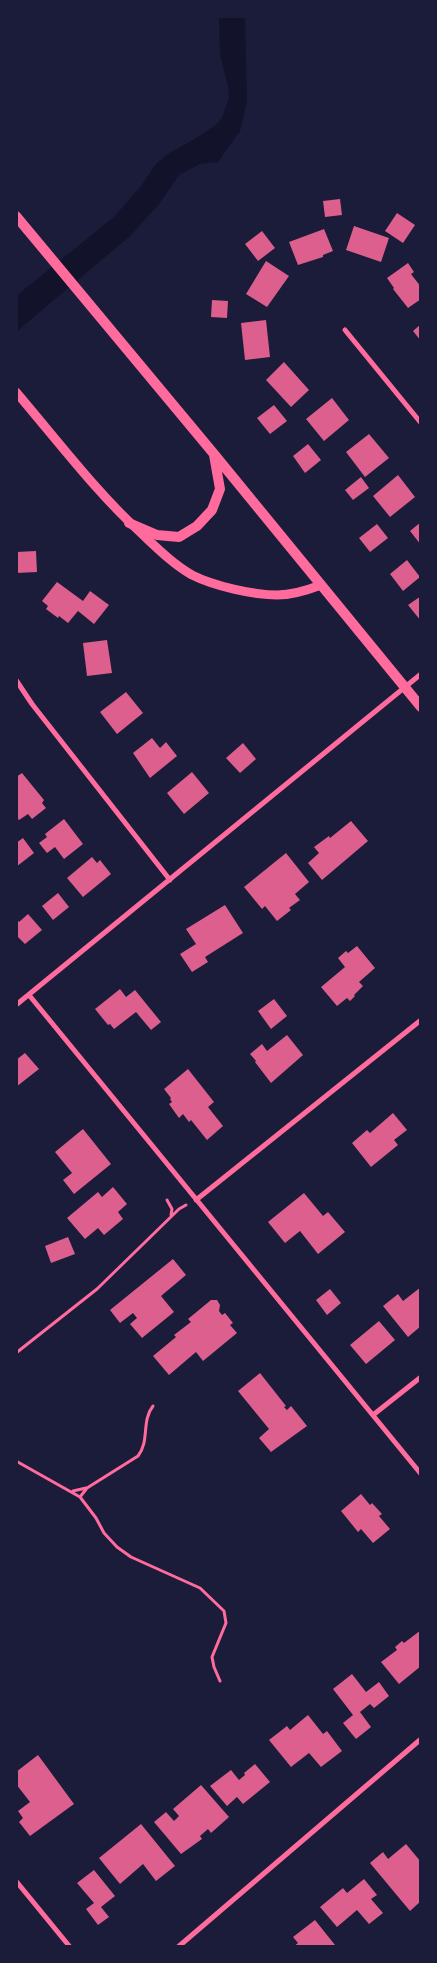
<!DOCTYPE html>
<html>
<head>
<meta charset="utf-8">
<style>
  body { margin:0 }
  #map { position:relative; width:437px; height:1963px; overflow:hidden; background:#1b1b3a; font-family:Cabin,sans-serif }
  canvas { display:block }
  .frame { position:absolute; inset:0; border:18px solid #1b1b3a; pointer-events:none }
</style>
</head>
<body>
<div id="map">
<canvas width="437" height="1963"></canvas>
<div class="frame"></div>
</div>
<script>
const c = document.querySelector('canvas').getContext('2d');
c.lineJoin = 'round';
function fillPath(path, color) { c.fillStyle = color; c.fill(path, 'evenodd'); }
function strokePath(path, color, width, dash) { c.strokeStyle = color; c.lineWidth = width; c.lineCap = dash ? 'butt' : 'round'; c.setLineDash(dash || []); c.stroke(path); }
const water = new Path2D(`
  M219 16H245L247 101 240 131 218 162 200 164 179 175 159 204 130 236 16 332V296L114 217 141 186 156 164 168 154 198 137 217 124 222 118 229 98 228 86 220 55Z`);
const building = new Path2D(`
  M340 199 342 215 325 217 323 201Z
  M397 213 415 225 403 243 385 231Z
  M354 226 389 238 381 262 346 250Z
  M324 229 333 251 323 255V257L298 265 289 242Z
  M262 231 275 248 258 261 245 244Z
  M266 261 289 276 267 307 246 294Z
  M408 263 414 272 411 274 421 287V299L408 308 393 289 394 288 387 278Z
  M212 300 228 301 227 318 211 317Z
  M266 320 270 357 245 360 241 323Z
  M421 324V341L413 331Z
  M284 362 309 390 291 407 266 380Z
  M332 398 349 420 324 441 306 419Z
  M274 405 287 421 270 434 257 418Z
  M369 434 389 458 365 477 346 452Z
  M308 444 321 460 305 473 293 456Z
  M398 475 415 497 390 517 373 496Z
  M361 477 369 488 353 500 345 490Z
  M421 522V545L410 531Z
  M377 524 388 538 370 552 359 538Z
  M36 551 37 572 16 573V552Z
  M407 560 420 577 403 591 390 574Z
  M57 582 83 601 90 591 109 605 94 624 78 611 68 623 59 616 58 618 46 609 48 606 42 601Z
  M421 596V621L408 605Z
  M107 640 112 673 87 676 83 643Z
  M126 692 143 713 117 734 100 712Z
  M152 738 160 748 166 742 177 756 150 778 133 753Z
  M243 743 256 759 240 773 226 758Z
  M192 772 209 793 184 814 167 793Z
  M22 773 44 800 42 803 46 808 32 819 28 814 19 820 16 817V777Z
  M64 819 83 844 64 859 55 847 47 853 39 843 47 837 45 834Z
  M351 821 368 841 322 880 308 863 319 853 314 847 329 836 330 838Z
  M23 838 34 853 16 867V843Z
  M286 853 309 882 295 894 300 900 289 908 291 910 277 921 265 906 262 909 244 887Z
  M92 857 97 863 100 860 111 874 83 897 67 878Z
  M58 893 69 907 53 920 42 906Z
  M225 905 243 933 205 957 208 962 192 972 180 954 196 944 186 929Z
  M28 914 42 930 25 944 16 935V918L19 922Z
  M357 946 375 968 359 982 363 986 354 995 355 996 350 1001 347 998 337 1006 321 987 345 967 338 958 346 951 348 953Z
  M120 989 126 997 135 990 161 1022 151 1030 136 1012 114 1029 110 1024 108 1025 95 1009Z
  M274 999 287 1016 271 1029 258 1011Z
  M287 1035 303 1055 271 1083 255 1062 256 1061 250 1054 262 1044 267 1051Z
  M25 1053 39 1069 16 1087V1060Z
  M188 1069 214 1102 208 1107 223 1126 207 1140 191 1120 189 1122 183 1114 179 1118 169 1104 172 1102 170 1099 171 1098 164 1089Z
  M393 1113 407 1130 394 1140 398 1145 371 1167 352 1143 367 1130 370 1133Z
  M83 1129 111 1164 74 1194 63 1180 72 1173 55 1152Z
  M113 1187 127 1204 118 1212 123 1219 104 1235 98 1228 85 1239 67 1218 98 1192 102 1197Z
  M304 1193 323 1216 328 1212 345 1232 318 1254 300 1231 285 1243 268 1222Z
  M68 1237 75 1254 51 1263 45 1246Z
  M173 1259 186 1275 161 1296 174 1312 142 1338 130 1324 137 1318 133 1313 120 1323 110 1310Z
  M421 1287V1326L408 1337 383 1306 398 1294 403 1301Z
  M330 1289 341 1303 327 1315 316 1300Z
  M211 1300H217L220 1305 219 1311 222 1315 225 1313 233 1323 230 1325 237 1333 203 1361 196 1352 169 1375 153 1356 176 1337 174 1335 191 1322 188 1319Z
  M379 1321 395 1340 366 1364 350 1345Z
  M260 1373 286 1406 284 1407 287 1410 291 1406 307 1426 271 1452 259 1438 269 1429 238 1391Z
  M361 1494 370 1505 372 1503 382 1514 379 1516 390 1529 373 1543 361 1529 358 1532 341 1511Z
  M421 1630V1666L399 1684 381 1662 397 1650 395 1647 402 1641 404 1643Z
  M352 1674 366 1692 379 1682 389 1696 374 1708 370 1704 360 1712 371 1727 356 1739 343 1723 353 1715 333 1689Z
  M308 1715 323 1734 327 1731 342 1751 321 1767 309 1753 291 1767 269 1740 287 1726 290 1730Z
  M38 1755 74 1804 30 1836 19 1822 23 1818 18 1811 30 1802 16 1784V1772Z
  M255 1764 270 1782 243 1804 237 1797 227 1806 210 1786 231 1770 239 1780 245 1775 244 1773Z
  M201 1785 229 1817 211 1833 208 1829 200 1836 202 1839 181 1854 154 1822 166 1812 174 1821 179 1816 173 1809Z
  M141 1824 175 1866 156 1881 143 1864 120 1884 99 1858Z
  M406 1844 421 1862V1901L410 1911 370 1863 383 1852 388 1859Z
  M94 1870 115 1896 101 1907 109 1917 98 1925 86 1909 94 1903 77 1883Z
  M364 1879 377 1895 371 1899 383 1913 369 1924 357 1910 337 1927 320 1907 343 1888 347 1893Z
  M315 1920 335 1945 332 1947H293L298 1943 293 1937Z`);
const path = new Path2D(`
  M167 1200 172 1209 171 1215
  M16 1353 97 1289 179 1209 186 1205
  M16 1461 80 1497 96 1518 104 1533 117 1547 131 1557 200 1588 224 1611 226 1623 212 1657 214 1667 220 1681
  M73 1491 86 1488
  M80 1497 87 1488 138 1456C150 1441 141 1421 153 1406`);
const minor = new Path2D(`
  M345 330 421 423
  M16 680 32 704 170 880
  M29 995 421 1474
  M16 1005 421 674
  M196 1200 421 1020
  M373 1415 421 1377
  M16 1881 70 1947
  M178 1947 421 1739`);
const tertiary = new Path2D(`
  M16 392C57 440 96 492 142 534 158 549 173 564 192 575 214 586 253 595 277 595 292 595 308 590 321 585`);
const secondary = new Path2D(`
  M16 216 214 454 421 707
  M129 523 157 535 179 537 197 526 212 510 220 489 214 455`);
fillPath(water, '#12122b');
fillPath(building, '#dd5f8e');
strokePath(path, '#ff6b9d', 3);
strokePath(minor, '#ff6b9d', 5);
strokePath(tertiary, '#ff6b9d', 9);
strokePath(secondary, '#ff6b9d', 10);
</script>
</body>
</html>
